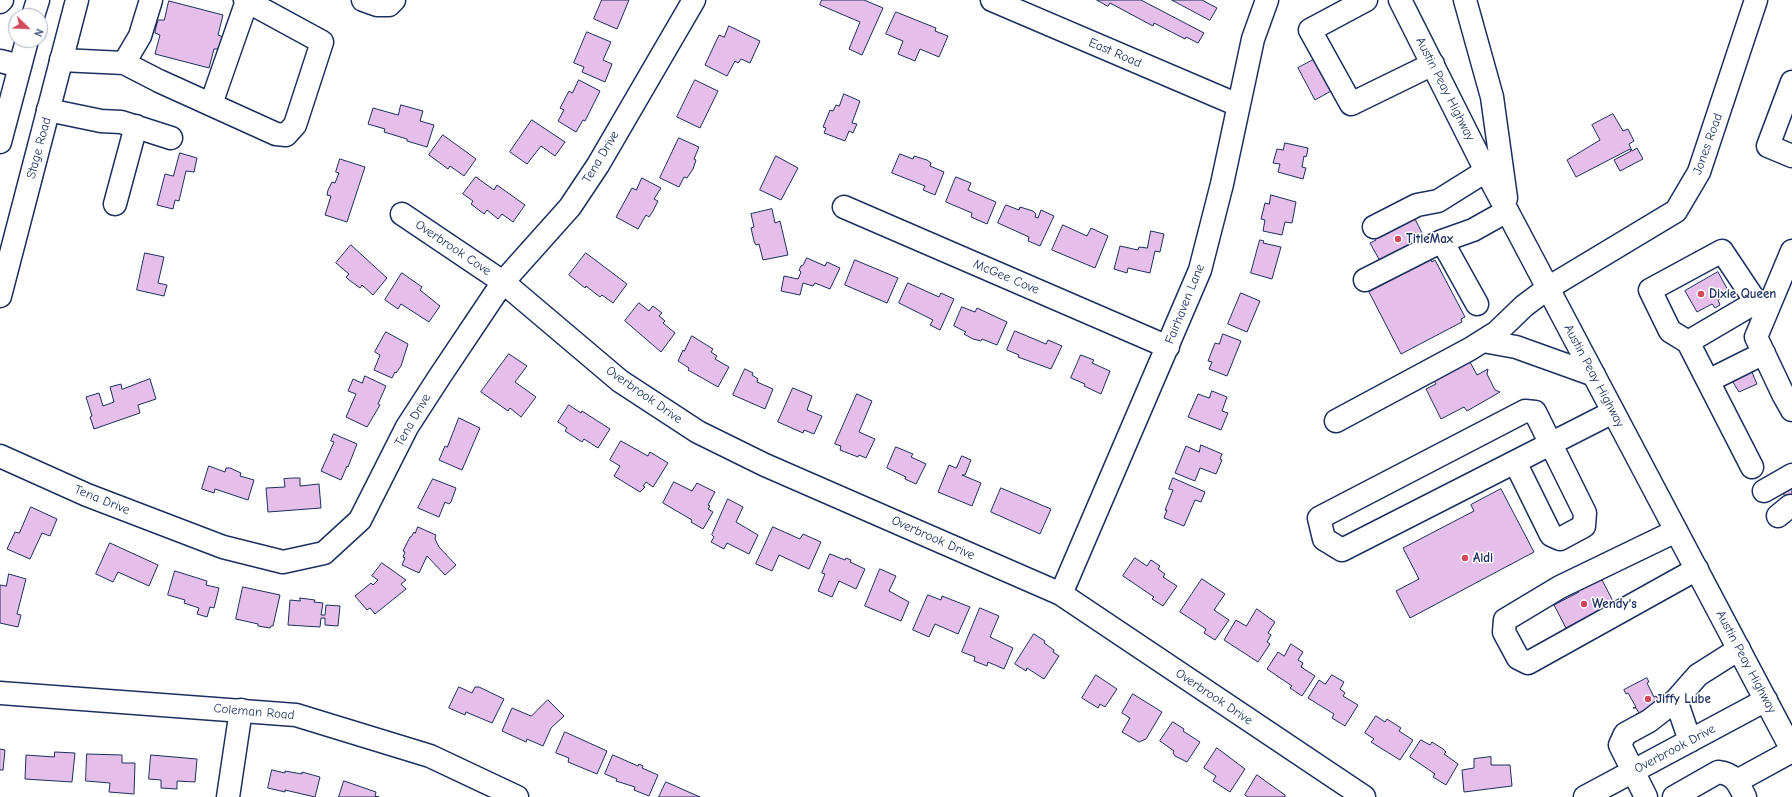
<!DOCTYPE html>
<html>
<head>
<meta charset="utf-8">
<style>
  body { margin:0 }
  #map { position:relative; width:1792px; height:797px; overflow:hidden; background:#fff; font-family:"Comic Neue",sans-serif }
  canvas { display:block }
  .north { position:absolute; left:8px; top:8px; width:40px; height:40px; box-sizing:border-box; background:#fff; border:1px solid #a4acbf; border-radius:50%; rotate:113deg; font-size:11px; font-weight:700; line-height:16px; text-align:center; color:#1b2f5e }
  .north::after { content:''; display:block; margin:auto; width:14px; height:18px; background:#d1495b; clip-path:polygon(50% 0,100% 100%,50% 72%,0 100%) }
</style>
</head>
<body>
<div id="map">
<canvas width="1792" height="797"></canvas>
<div class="north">N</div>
</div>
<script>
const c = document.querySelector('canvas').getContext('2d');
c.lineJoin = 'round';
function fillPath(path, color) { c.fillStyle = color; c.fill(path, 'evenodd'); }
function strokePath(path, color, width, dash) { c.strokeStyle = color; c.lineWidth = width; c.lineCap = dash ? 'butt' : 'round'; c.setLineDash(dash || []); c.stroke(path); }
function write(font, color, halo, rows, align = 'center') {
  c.font = font + ' "Comic Neue",sans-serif'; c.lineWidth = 3; c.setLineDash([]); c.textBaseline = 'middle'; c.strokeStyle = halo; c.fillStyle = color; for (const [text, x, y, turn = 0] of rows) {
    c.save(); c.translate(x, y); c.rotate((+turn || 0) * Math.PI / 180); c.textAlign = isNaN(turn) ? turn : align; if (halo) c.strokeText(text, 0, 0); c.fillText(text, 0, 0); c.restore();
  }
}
const building = new Path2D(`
  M602 0H629L617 29 594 19Z
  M822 0H864L883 8 862 55 849 49 860 22 820 5Z
  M1097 0H1141L1204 33 1198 43 1186 37 1185 39 1154 23 1153 26 1110 3 1108 6Z
  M1172 0H1202L1217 8 1210 20Z
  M169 1 223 15 218 35 223 37 219 49H214L209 68 155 54 160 35 155 33V31L158 20H164Z
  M896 12 936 28 935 31 948 36 939 57 920 49 915 61 898 54 903 41 886 34Z
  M729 26 760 41 750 63 741 59 738 63 735 61 727 76 705 65 719 35 724 37Z
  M587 32 611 42 603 60 612 64 605 82 582 72 584 67 574 63Z
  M1317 58 1331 91 1315 100 1298 68Z
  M579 80 600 91 585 121 583 120 576 132 558 121 564 110 560 108 569 91 572 93Z
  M695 80 718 91 700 128 677 117Z
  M844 94 860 101 852 123 857 124 853 133 849 131 845 141 824 133 826 128 823 127 830 110 833 111 836 105 839 106Z
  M401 105 423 111 420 121 434 125 427 147 407 141V139L384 132 385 129 368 124 373 108 398 115Z
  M1613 114 1623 131 1628 129 1634 141 1629 144 1632 151 1637 148 1643 159 1620 171 1614 160 1631 151 1630 149 1576 177 1567 160 1600 140 1592 125Z
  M532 120 565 142 555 156 541 146 527 164 510 152Z
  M443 135 476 159 464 176 450 166 448 169 429 155Z
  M679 138 699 147 694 159 696 160 693 169 687 178 684 177 679 187 660 178Z
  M1285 143 1308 148 1307 154 1306 157 1304 156 1302 167 1306 168 1303 179 1278 172 1280 164 1273 163 1277 149 1283 150Z
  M180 153 197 158 194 172 186 171 179 201 175 200 173 209 157 205 165 174 173 176Z
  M900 154 913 159 914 156 927 160 931 163 930 166 944 172 935 195 923 190 925 186 892 173Z
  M776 156 798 168 781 200 760 190Z
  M340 159 365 167 347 222 325 215 331 196 327 195 328 190 332 182 335 183 339 173 336 172Z
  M476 177 494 190 497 185 525 205 513 222 502 214 498 219 487 210 484 214 471 204 473 201 463 194Z
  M956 177 971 183 968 190 996 202 987 224 971 217 972 213 946 202Z
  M642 178 661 188 654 199 658 201 653 211 649 217 646 215 638 229 616 217 632 188 636 190Z
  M1271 195 1296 202 1292 223 1285 222 1282 235 1263 231 1265 220 1261 219 1265 203 1269 204Z
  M1006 205 1019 210 1020 207 1033 211 1036 214 1035 217 1038 218 1041 210 1054 216 1040 246 1028 241 1029 237 998 223Z
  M772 209 775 223 780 221 788 255 763 260 759 244 756 245 754 241 751 228 754 227 751 214Z
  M1414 217 1424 237 1380 261 1370 243 1376 240 1375 238Z
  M1063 225 1087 236 1091 228 1108 236 1095 268 1052 250Z
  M1151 231 1164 234 1160 252 1155 251 1150 273 1128 268 1127 273 1114 269 1120 246 1138 250 1139 247 1147 248Z
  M1260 240 1264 241 1263 243 1281 247 1272 279 1251 273Z
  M351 245 387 278 373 295 362 285 360 288 349 280 346 277 349 274 336 263Z
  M145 253 164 257 158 283 167 285 164 296 137 290Z
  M586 253 627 284 613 303 602 295 600 297 586 286 585 288 569 275Z
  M807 258 825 266 827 262 840 268 830 289 815 283 813 286 803 283 800 295 781 291 784 276 798 279 801 272 799 270 801 266 803 265Z
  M855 260 898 278 887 303 845 285Z
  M1431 260 1432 262 1435 260 1465 317 1461 319 1462 322 1401 354 1369 292Z
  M1718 272 1730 294 1718 300 1720 305 1715 308 1712 304 1697 312 1685 291Z
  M402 273 422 287 420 290 440 306 429 322 401 304 398 309 385 300Z
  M908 283 939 297 941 293 954 299 940 330 930 325 933 320 899 303Z
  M1241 293 1260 301 1247 332 1228 324Z
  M639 303 649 311 653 306 662 313 659 316 665 321 663 323 675 333 661 352 625 321Z
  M962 307 975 312 977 308 1007 322 997 345 982 339 981 341 973 339 964 334 966 332 954 326Z
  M1015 331 1046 344 1048 340 1062 346 1051 369 1018 357 1019 355 1007 350Z
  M386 332 408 344 401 366 396 373 395 372 392 378 374 370 380 355 375 352Z
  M1223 334 1241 341 1227 376 1209 369 1212 362 1208 361 1215 343 1219 344Z
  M692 336 713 349 711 352 717 356 715 359 729 367 718 387 688 370 689 368 678 361 683 350 684 351Z
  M509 354 527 366 515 382 536 397 521 417 510 408 508 411 481 392Z
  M1081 355 1094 360 1092 363 1110 371 1101 394 1084 386 1085 384 1071 378Z
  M1470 362 1477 375 1488 369 1487 374 1495 390 1500 392 1467 411 1464 407 1441 419 1426 389 1436 384 1434 381Z
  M745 369 753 373 752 375 758 379 757 382 773 389 765 409 733 395Z
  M1751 370 1757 384 1739 392 1731 379Z
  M365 376 386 386 378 404 380 405 367 427 346 417 356 394 348 391 353 379 362 383Z
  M150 379 156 399 138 405 140 413 94 429 90 417 92 416 86 397 99 393 103 406 114 402 110 387 121 384 122 389Z
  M793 388 812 396 807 410 822 416 814 434 804 430 803 433 778 422Z
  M1212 391 1227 397 1222 411 1228 413 1221 430 1188 417 1198 394 1209 398Z
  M857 394 872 401 859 432 875 439 866 458 859 455 858 457 840 450 841 446 835 444Z
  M569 405 581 413 582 411 610 429 598 448 584 439 582 442 565 431 567 428 558 422Z
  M459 418 480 428 462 470 439 460 445 446 447 447Z
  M334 434 357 444 348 467 347 466 341 480 321 471 334 442 331 441Z
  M621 441 648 456 650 452 668 463 653 487 646 482 643 486 645 487 640 492 614 476 620 466 610 460Z
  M1201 445 1222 454 1220 459 1222 460 1216 474 1200 468 1195 481 1175 473 1186 446 1199 452Z
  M896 447 913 454 911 457 926 464 916 484 905 479 906 477 887 468Z
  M962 456 971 460 965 475H962L981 483 972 506 938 492 949 465 956 468Z
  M209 466 225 472 226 468H230L241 473 240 476 254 480 248 500 215 489 214 493 202 489Z
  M293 478H300V486L319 484 321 508 268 512 266 488 285 487 284 479Z
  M1173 478 1205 492 1201 502 1195 500 1184 526 1164 518 1167 510H1165L1173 490 1169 489Z
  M433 479 456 488 451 502 449 504 445 502 439 517 418 508Z
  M674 482 692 491 697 483 715 492 708 505 710 506 708 509 713 512 703 529 691 522 692 520 663 503Z
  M1001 488 1051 509 1040 534 991 512Z
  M1501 489 1534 552 1410 618 1396 591 1419 579 1403 548 1474 511 1471 505Z
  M1792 489V509L1783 493Z
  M728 499 743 507 736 522 758 535 749 554 727 543 724 549 711 542 714 537 712 535Z
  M31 507 57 519 50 536 42 533 30 559 7 549 15 532 19 533Z
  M418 527 436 535 435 539 439 547 456 565 445 575 427 556 419 573 402 565 405 558 403 557 405 552 403 551 410 537H411L414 532 415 533Z
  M773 527 800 539 803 534 821 542 809 569 779 555 772 571 756 564Z
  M110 543 158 565 149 586 118 572 113 582 96 574Z
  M830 554 845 560 846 558 851 560 850 562 865 569 856 589 839 581 832 597 818 591 825 574 822 573Z
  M1135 558 1147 566 1151 560 1160 566 1158 569 1165 574 1163 577 1177 586 1163 606 1152 599 1154 597 1123 576Z
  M382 563 406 580 401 584 406 589 375 614 370 608 367 610 355 596 371 583 373 585 378 580 372 576Z
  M880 569 896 576 889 591 909 602 901 621 865 606Z
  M175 571 207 581 206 585 219 588 214 608 210 607 207 617 197 614 199 608 184 603 185 600 168 595Z
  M9 574 26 579 17 614 21 615 18 627 0 623V585L6 586Z
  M1202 579 1225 594 1214 610 1229 620 1215 640 1204 633 1206 629 1180 612Z
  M1602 580 1614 603 1566 628 1554 605 1579 592 1578 591Z
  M243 587 280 595 273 626H271L270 628 258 626V624L236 619Z
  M928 595 941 600 942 596 970 607 958 634 935 624 929 637 913 630Z
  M300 598 315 600 314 602 323 603 321 615H325L326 605 340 606 338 626 325 625V618H321L320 627 288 625 290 600 300 601Z
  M980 608 999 616 990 637 1013 648 1004 669 988 662 987 666 974 661 975 657 962 652Z
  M1257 609 1275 622 1268 633 1271 635 1267 642 1270 644 1258 662 1224 640 1236 620 1246 626Z
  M1034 634 1045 641 1044 643 1054 650 1053 652 1059 656 1044 679 1027 668 1026 671 1015 664Z
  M1291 644 1303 652 1298 660 1303 663 1301 667 1315 676 1302 696 1290 688 1292 686 1267 669 1278 652 1284 656Z
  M1096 675 1117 689 1105 707 1100 704 1098 708 1082 698Z
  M1332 675 1344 682 1340 689 1345 693 1343 696 1358 705 1345 726 1332 718 1334 714 1308 698 1319 680 1325 684Z
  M1647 678 1649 682 1647 683 1654 697 1656 696 1660 703 1637 715 1636 714 1639 713 1636 708H1633L1636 707 1628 693 1626 694 1624 690Z
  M459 687 472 693 475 687H479L504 699 492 723 466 712 465 715 449 708Z
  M1133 694 1162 712 1146 739 1139 742 1122 732 1130 718 1122 713Z
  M548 700 564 716 551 728 543 746 527 739 526 742 502 731 512 708 531 716Z
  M1376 716 1385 722 1387 719 1401 728 1399 731 1413 740 1400 760 1371 742 1374 739 1365 733Z
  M1173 722 1184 729 1183 731 1200 742 1187 762 1175 756 1173 753 1174 751 1160 741Z
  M565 732 607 751 597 774 568 762 569 758 556 753Z
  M1421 740 1430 745 1432 742 1443 749 1446 752 1444 754 1458 764 1446 785 1433 777 1435 774 1410 757Z
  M1217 748 1245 769 1230 792 1213 781 1216 776 1204 768Z
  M0 749 5 750 3 770H0Z
  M55 752 75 753 72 782 25 779 26 755 54 757Z
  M87 754 122 755V763H135L134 794 109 792 110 783 86 781Z
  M151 755 197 759 195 782 177 781V789L161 788V780L149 779Z
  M613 755 638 766 639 764 643 766 642 768 658 775 649 796 634 790 635 787 616 781 617 779 605 774Z
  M1491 757V765H1510L1512 786 1464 792 1462 770 1474 768V759Z
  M272 770 285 773V771L302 774V772L320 777 315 797 285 790V792L268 788Z
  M1257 775 1285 795V797H1248L1245 795Z
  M344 781 376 792 375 796 379 797H339Z
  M666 782 700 797H659Z`);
const minor = new Path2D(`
  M363 0 377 5H389L394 0
  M992 0 1238 105
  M1366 0 1310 30 1351 104 1433 64
  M0 2 2 0
  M61 60 124 63 159 81 276 134 286 135 295 125 322 42 245 0
  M0 61 20 66
  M124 63 140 36 151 0
  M1792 82 1768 146 1792 156
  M211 104 247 1
  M48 110 101 121 121 122 171 138
  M115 204 136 126
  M844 207 1168 347
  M402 214 503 282 620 381 698 432 765 465 1061 594 1364 797
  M1374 227 1417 205 1438 201 1486 171
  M1442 241 1477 304
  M1365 280 1442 241 1473 230 1507 211
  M1769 306 1756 337 1783 394 1792 410
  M1483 341 1516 347 1594 375
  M1688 342 1670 331 1650 290 1722 251 1756 302
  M1708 381 1764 353
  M1336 421 1470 349 1497 332 1524 306 1548 288 1676 211 1699 172 1756 0
  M0 456 87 495 223 547 283 562 324 553 360 520 407 427 440 376 503 282 570 207 598 165 694 0
  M1515 462 1551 535 1560 539 1584 526 1585 513 1535 412 1525 411 1319 518 1324 539 1342 550 1613 412
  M1752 467 1688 342 1756 302 1769 306 1792 251
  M1764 491 1792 475
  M1778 516 1790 506
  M1676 531 1560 587 1505 620 1504 632 1518 658 1528 663 1697 569
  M1061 594 1200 270 1222 184 1253 39 1267 0
  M1676 700 1690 741
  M1737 781 1792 751
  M228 797 241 710
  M1585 797 1766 700
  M1646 797 1620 745 1625 734 1649 721 1676 700 1698 675 1739 649
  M1674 797 1718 772C1735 774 1738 783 1745 797`);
const major = new Path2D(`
  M1400 0 1486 171 1792 750
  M1465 0 1492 97 1506 198
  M33 16 38 0
  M0 142 27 40
  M0 296 77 0
  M0 693 296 715 430 756 517 797`);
const markers = [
  [1398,239,4,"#d1495b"],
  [1701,294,4,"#d1495b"],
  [1465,558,4,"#d1495b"],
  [1584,604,4,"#d1495b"],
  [1648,699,4,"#d1495b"]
];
const streetNames = [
  ["East Road",1115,53,23],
  ["Austin Peay Highway",1445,89,63],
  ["Jones Road",1708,144,-70],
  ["Stage Road",39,148,-75],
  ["Tena Drive",601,157,-59],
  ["Overbrook Cove",453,248,34],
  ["McGee Cove",1006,277,23],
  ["Fairhaven Lane",1185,304,-68],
  ["Austin Peay Highway",1594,376,62],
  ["Overbrook Drive",644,395,35],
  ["Tena Drive",413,420,-60],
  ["Tena Drive",102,500,22],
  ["Overbrook Drive",933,538,24],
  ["Austin Peay Highway",1746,662,62],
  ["Overbrook Drive",1214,697,34],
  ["Coleman Road",254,712,5],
  ["Overbrook Drive",1675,749,-28]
];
const poiNames = [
  ["TitleMax",1406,239],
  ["Dixie Queen",1709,294],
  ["Aldi",1473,558],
  ["Wendy's",1592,604],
  ["Jiffy Lube",1656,699]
];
fillPath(building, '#e5bfe9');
strokePath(building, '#1b2f5e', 1);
strokePath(minor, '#1b2f5e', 25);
strokePath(major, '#1b2f5e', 25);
strokePath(minor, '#fff', 22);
strokePath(major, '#fff', 22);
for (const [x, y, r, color] of markers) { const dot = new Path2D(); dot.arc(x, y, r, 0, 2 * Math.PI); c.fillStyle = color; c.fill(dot); strokePath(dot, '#fff', 1.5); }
write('13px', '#1b2f5e', '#fff', streetNames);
write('bold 13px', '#1b2f5e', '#fff', poiNames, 'left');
</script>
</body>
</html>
